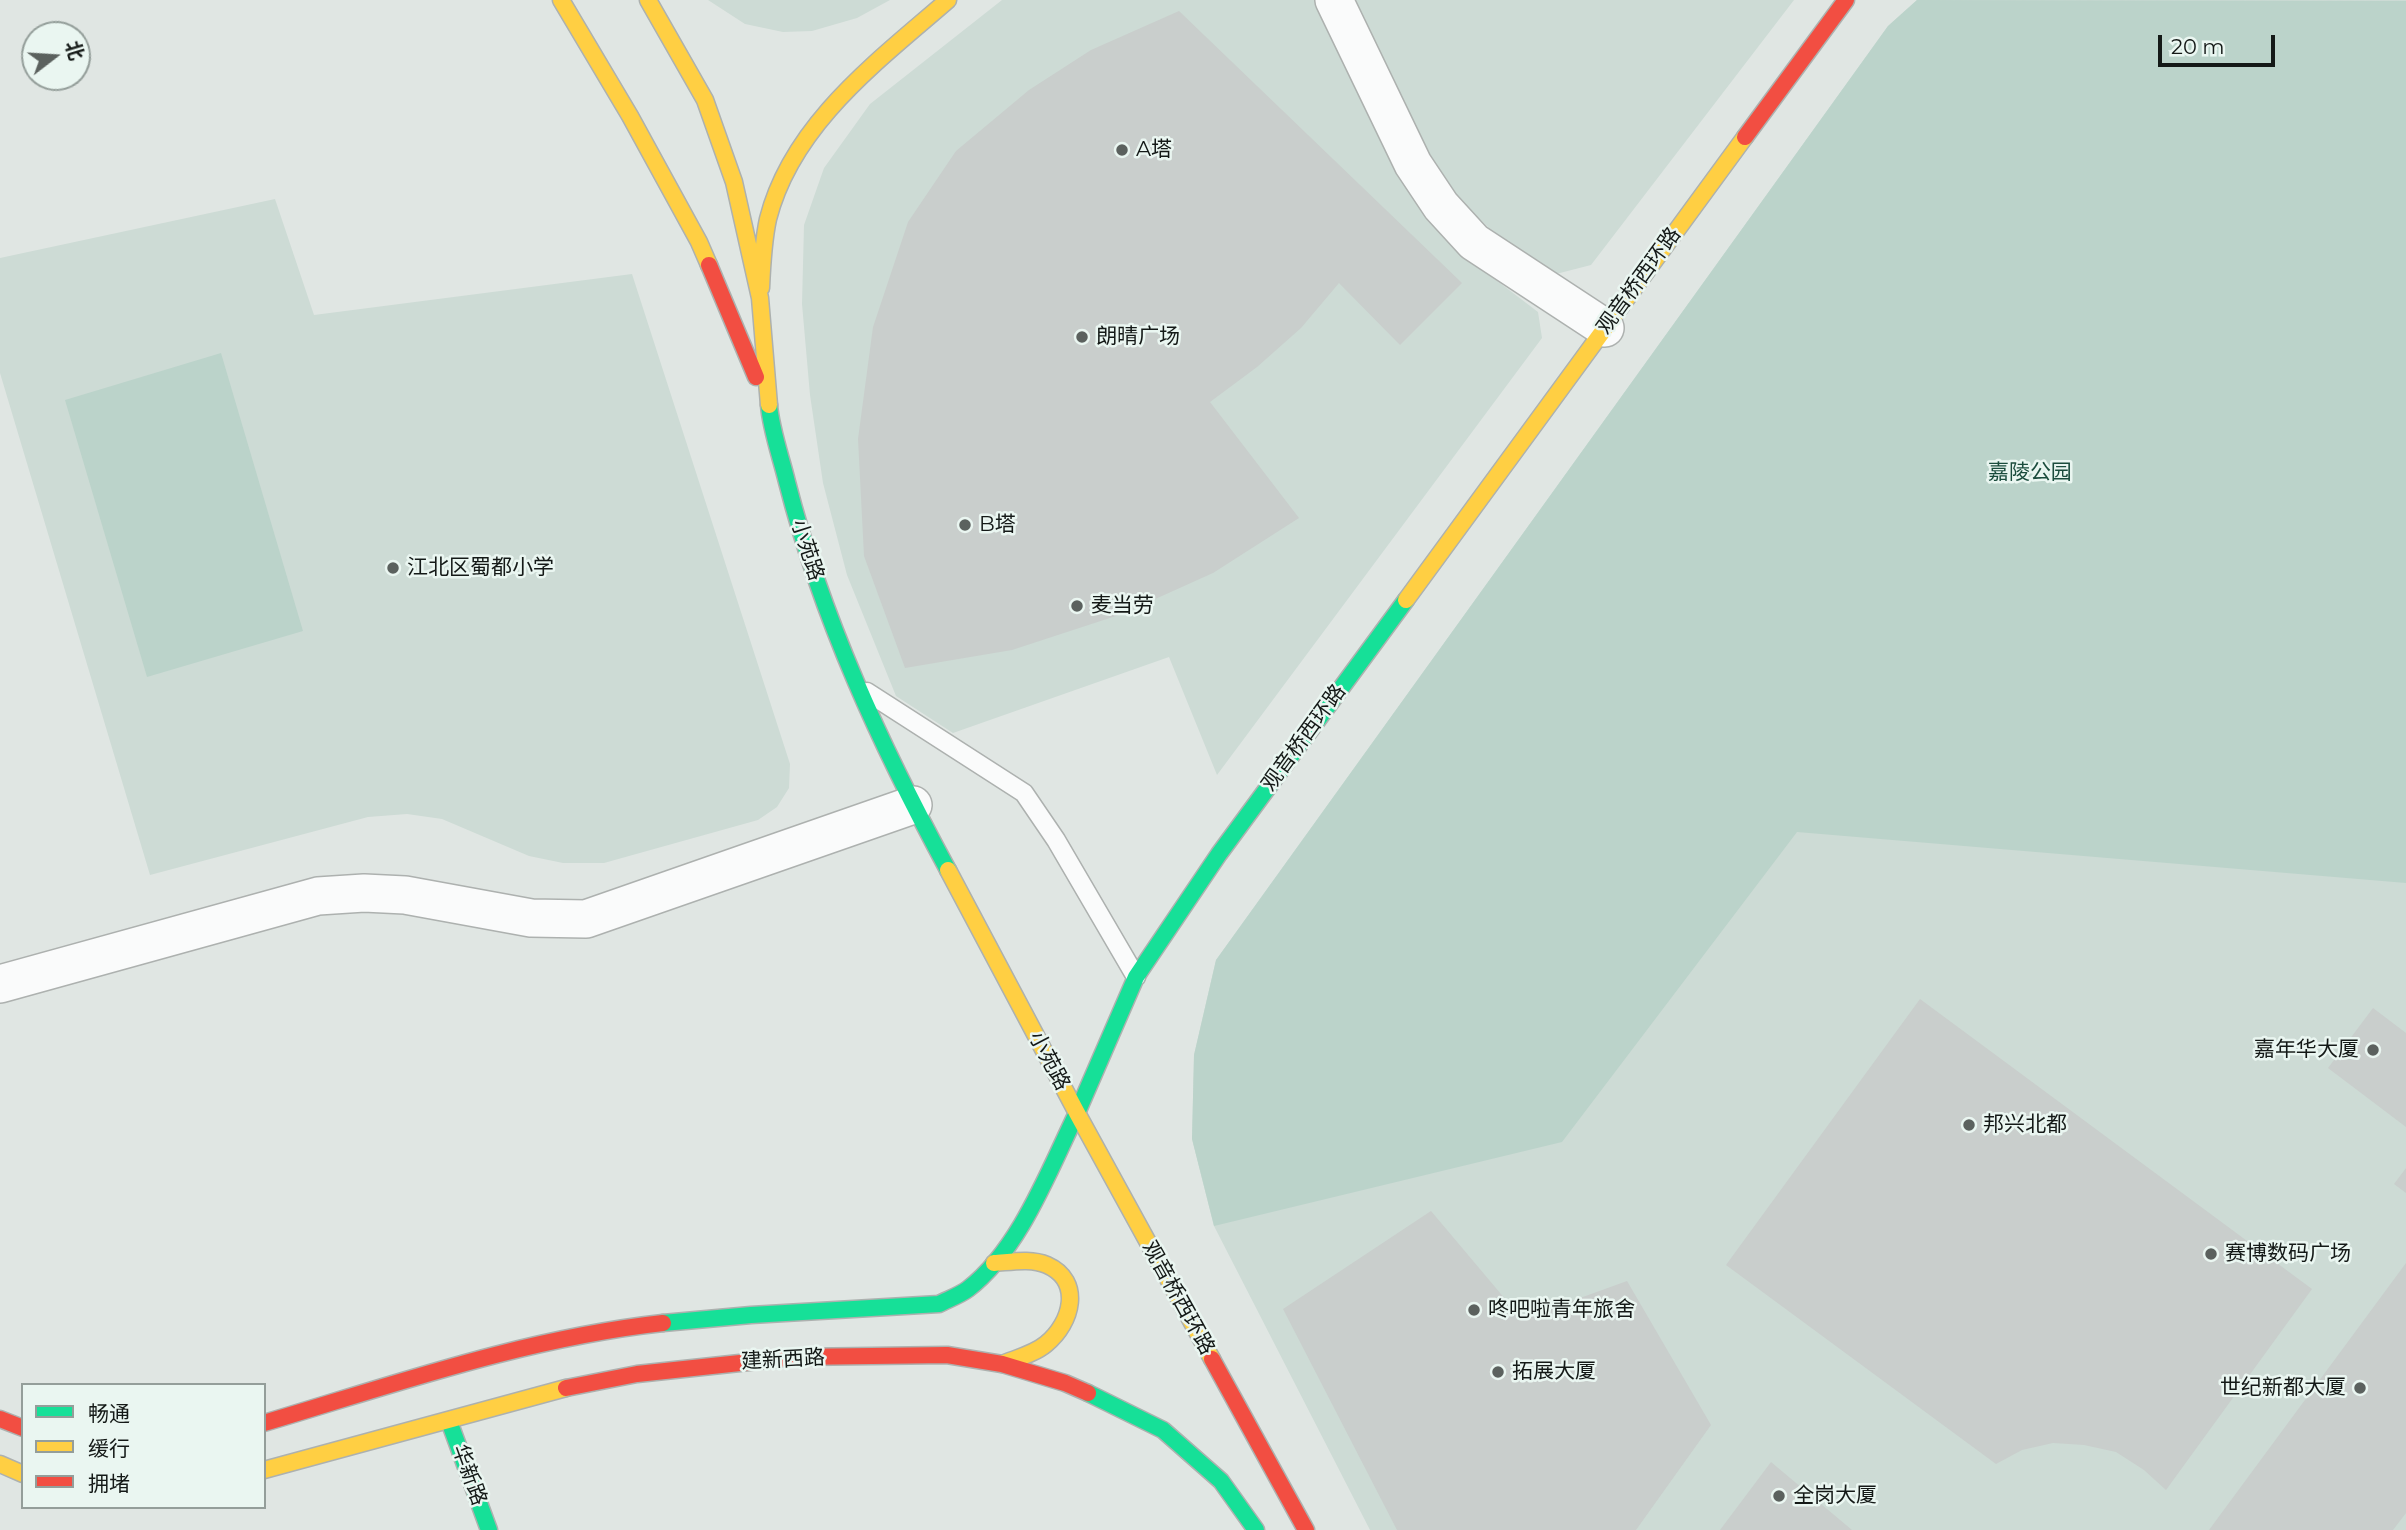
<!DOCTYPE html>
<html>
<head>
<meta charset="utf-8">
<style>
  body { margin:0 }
  #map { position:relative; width:2406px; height:1530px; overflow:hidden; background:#e0e6e3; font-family:Montserrat,"Noto Sans SC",sans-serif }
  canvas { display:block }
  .legend { position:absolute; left:21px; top:1383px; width:245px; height:126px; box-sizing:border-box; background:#eaf6f1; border:2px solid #949e9a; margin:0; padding:9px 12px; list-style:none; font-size:21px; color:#141917 }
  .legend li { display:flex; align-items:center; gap:14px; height:35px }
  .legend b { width:35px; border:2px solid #949e9a }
  .north { position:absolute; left:21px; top:21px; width:70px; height:70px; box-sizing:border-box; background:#eaf6f1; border:2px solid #949e9a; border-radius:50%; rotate:73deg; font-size:19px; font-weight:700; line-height:28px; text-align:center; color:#141917 }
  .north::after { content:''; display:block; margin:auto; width:24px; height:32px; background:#5b615e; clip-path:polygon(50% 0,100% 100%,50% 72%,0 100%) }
  .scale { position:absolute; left:2158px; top:35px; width:117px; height:32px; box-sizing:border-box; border:4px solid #141917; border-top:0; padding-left:9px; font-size:21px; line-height:24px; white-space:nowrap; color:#141917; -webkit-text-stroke:5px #eaf6f1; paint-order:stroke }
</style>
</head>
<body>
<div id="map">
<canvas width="2406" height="1530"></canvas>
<ul class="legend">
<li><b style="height:9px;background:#16e098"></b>畅通</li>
<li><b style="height:9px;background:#ffcf43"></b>缓行</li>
<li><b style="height:9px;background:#f24e42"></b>拥堵</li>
</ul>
<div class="north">北</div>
<div class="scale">20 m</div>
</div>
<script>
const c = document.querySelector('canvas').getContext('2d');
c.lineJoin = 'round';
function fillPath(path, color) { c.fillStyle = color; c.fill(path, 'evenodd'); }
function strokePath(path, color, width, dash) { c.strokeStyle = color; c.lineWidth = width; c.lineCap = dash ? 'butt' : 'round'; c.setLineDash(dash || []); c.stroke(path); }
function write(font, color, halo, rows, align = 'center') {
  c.font = font + ' Montserrat,"Noto Sans SC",sans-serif'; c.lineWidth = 5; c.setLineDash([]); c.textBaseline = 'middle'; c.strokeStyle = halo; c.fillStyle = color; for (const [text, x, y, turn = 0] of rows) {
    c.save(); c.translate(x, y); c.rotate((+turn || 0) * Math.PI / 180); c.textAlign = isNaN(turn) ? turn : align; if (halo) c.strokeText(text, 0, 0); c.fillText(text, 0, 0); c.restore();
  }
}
const built = new Path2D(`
  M708 0H890L857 18 812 31 783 32 745 24Z
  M1002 0H1319L1467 258 1538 312 1542 338 1217 775 1169 657 953 733 896 696 847 575 823 483 810 395 802 304 804 225 824 168 870 104Z
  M1352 0H1794L1591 265 1556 274 1490 229 1455 195 1429 154Z
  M1917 0H2406V1530H1370L1214 1226 1192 1139 1194 1055 1216 960 1888 26Z
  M275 199 314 315 632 274 790 764 789 788 777 807 758 820 604 863H563L529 856 442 819 407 814 368 817 150 875 0 373V258Z`);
const green = new Path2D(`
  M1917 0 2406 1V883L1797 832 1562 1142 1214 1226 1192 1139 1194 1055 1216 960 1888 26Z
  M221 353 303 631 147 677 65 400Z`);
const building = new Path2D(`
  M1179 11 1462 283 1400 345 1339 283 1301 328 1257 367 1210 402 1299 518 1213 573 1122 614 1012 650 905 668 864 556 858 439 873 327 908 222 956 151 1029 90 1091 50Z
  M1920 999 2312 1289 2166 1490 2144 1470 2116 1452 2084 1445 2053 1443 2022 1450 1996 1464 1726 1265Z
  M2373 1008 2406 1033V1127L2328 1068Z
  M2406 1168V1193L2394 1184Z
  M1431 1211 1522 1319 1627 1281 1711 1425 1636 1530H1397L1283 1309Z
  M2406 1263V1513L2393 1530H2209Z
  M1771 1462 1852 1530H1720Z`);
const lane = new Path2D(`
  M867 692 1024 793 1056 840 1136 977`);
const street = new Path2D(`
  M1334 0 1413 164 1441 206 1474 242 1605 328
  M0 984 318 896 364 893 405 895 531 918 586 919 913 805`);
const fast = new Path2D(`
  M769 405C771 430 781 457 787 482 822 619 881 746 948 870
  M1077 1113 1136 977 1219 854 1406 600
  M663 1323 751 1315 939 1304C949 1299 960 1295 968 1289 1020 1249 1049 1170 1077 1113
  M1088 1393 1163 1430 1221 1481 1256 1530
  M449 1421 489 1530`);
const slow = new Path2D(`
  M561 0 630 116 699 242 709 265
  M648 0 705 100 734 182 760 298 769 405
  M761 288C762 265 763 242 768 219 792 124 878 61 948 0
  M1406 600 1745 137
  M948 870 1077 1113 1212 1359
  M994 1263C1011 1262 1031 1258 1047 1265 1083 1281 1072 1323 1046 1344 1034 1354 1017 1358 1002 1364
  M0 1464 23 1474
  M264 1470 566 1388`);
const jam = new Path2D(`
  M1745 137 1846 0
  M709 265 756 377
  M1212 1359 1306 1530
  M566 1388 637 1374 796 1357 947 1355 1002 1364 1065 1383 1088 1393
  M0 1419 23 1428
  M264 1423C395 1384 526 1338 663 1323`);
const markers = [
  [1122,150,7,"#5b615e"],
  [1082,337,7,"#5b615e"],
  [965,525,7,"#5b615e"],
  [393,568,7,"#5b615e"],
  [1077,606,7,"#5b615e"],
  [2373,1050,7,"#5b615e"],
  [1969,1125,7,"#5b615e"],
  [2211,1254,7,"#5b615e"],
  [1474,1310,7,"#5b615e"],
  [1498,1372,7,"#5b615e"],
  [2360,1388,7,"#5b615e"],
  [1779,1496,7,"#5b615e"]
];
const poiNames = [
  ["A塔",1136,150],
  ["朗晴广场",1096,337],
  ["B塔",979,525],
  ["江北区蜀都小学",407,568],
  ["麦当劳",1091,606],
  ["嘉年华大厦",2359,1050,"right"],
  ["邦兴北都",1983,1125],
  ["赛博数码广场",2225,1254],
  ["咚吧啦青年旅舍",1488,1310],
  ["拓展大厦",1512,1372],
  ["世纪新都大厦",2346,1388,"right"],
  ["全岗大厦",1793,1496]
];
const streetNames = [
  ["观音桥西环路",1639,281,-54],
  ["小苑路",807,550,72],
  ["观音桥西环路",1304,738,-54],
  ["小苑路",1049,1061,62],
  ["观音桥西环路",1178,1298,61],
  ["建新西路",783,1360,-3],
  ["华新路",469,1475,70]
];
const parkNames = [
  ["嘉陵公园",2030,473]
];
fillPath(built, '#cddbd5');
fillPath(green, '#bbd3ca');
fillPath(building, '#c9cecc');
strokePath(lane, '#adb1af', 21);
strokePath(street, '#adb1af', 40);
strokePath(fast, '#adb1af', 19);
strokePath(slow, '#adb1af', 19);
strokePath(jam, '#adb1af', 19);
strokePath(lane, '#fafbfb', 18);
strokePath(street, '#fafbfb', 37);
strokePath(fast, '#16e098', 16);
strokePath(slow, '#ffcf43', 16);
strokePath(jam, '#f24e42', 16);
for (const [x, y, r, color] of markers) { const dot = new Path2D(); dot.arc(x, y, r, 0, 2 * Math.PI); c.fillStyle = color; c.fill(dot); strokePath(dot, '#eaf6f1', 2.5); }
write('21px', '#141917', '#eaf6f1', poiNames, 'left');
write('21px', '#141917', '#eaf6f1', streetNames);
write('21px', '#1b4c3d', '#eaf6f1', parkNames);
</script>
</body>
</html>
